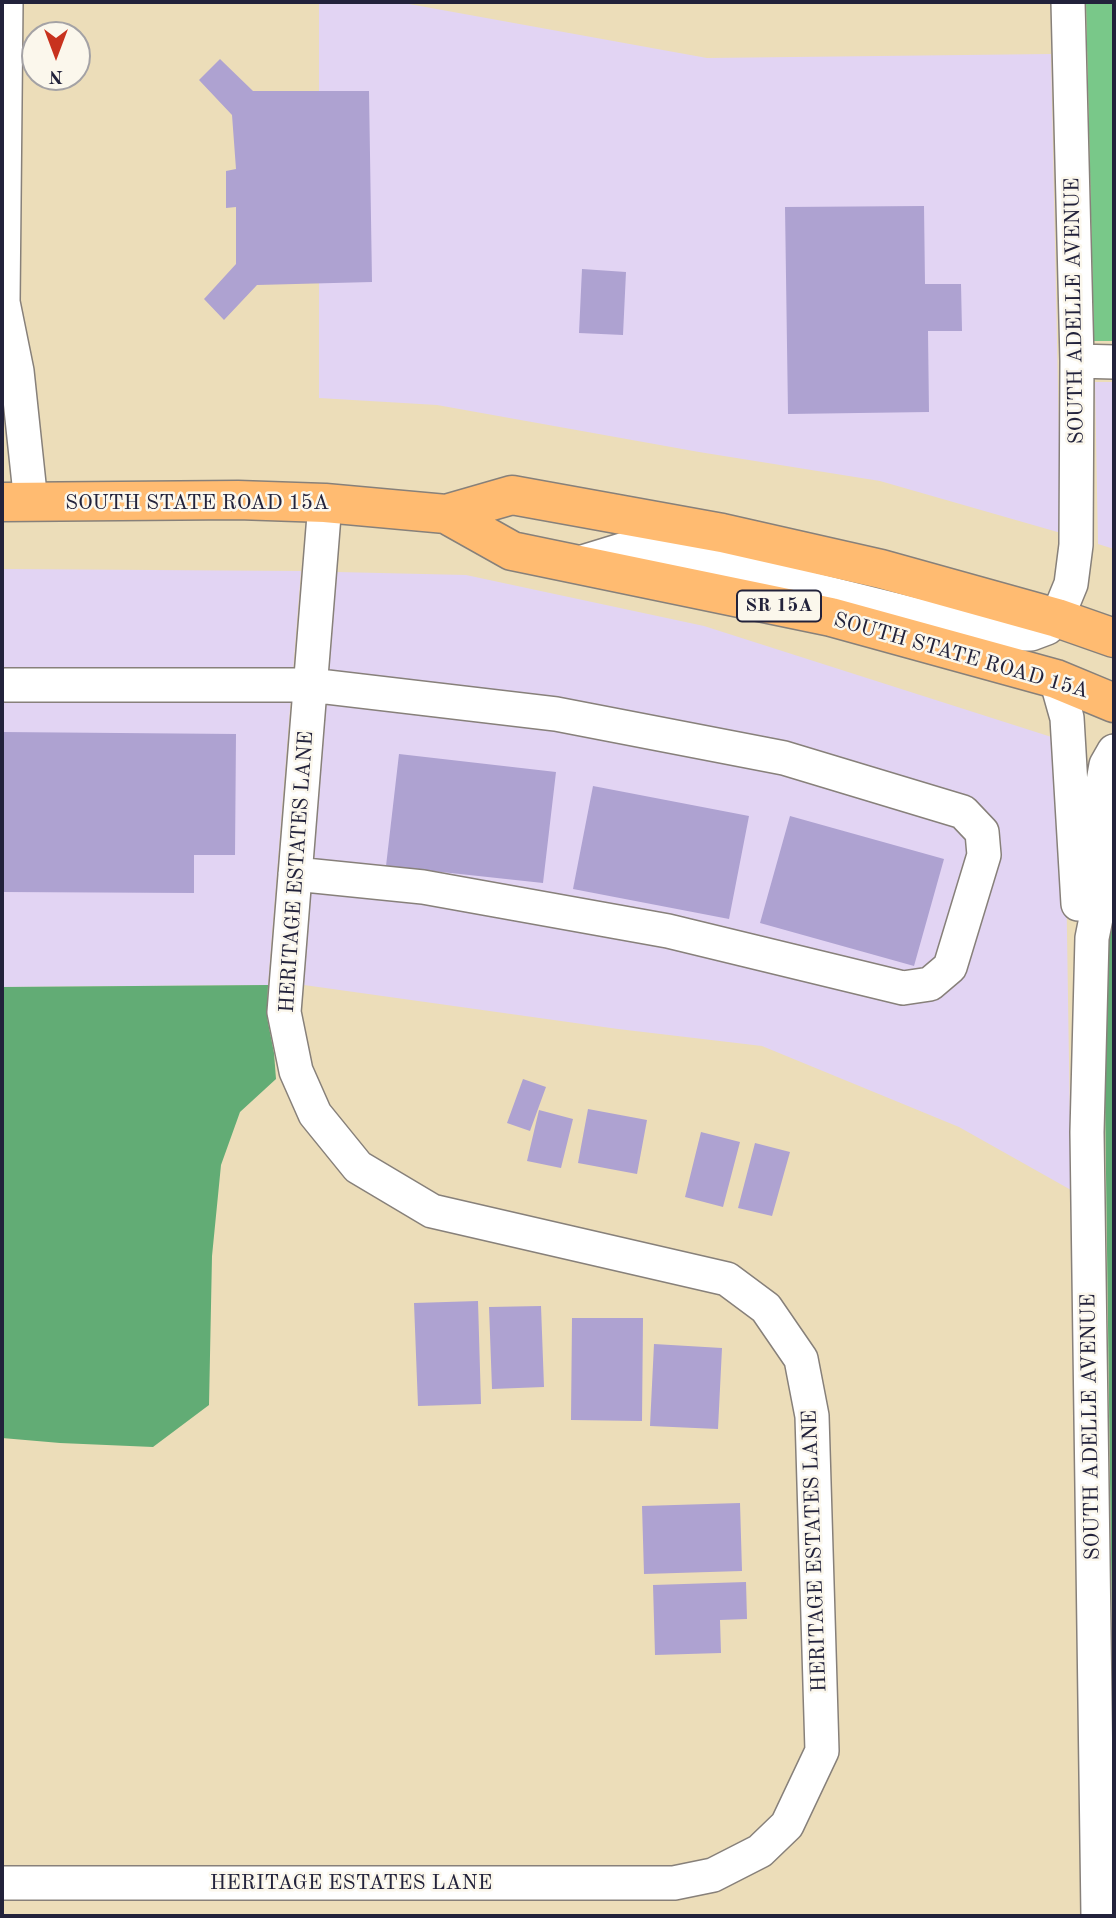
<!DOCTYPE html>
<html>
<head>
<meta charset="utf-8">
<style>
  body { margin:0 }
  #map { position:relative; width:1116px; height:1918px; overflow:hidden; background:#ecddb9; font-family:"Old Standard TT",serif }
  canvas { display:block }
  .frame { position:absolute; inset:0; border:4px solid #22223b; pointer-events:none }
  .north { position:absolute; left:21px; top:21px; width:70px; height:70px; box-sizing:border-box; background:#fbf7ec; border:2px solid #a4a2a5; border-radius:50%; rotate:180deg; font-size:19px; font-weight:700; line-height:28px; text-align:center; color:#22223b }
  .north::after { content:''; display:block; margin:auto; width:24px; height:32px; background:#c8321e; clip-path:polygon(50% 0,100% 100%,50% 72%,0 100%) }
</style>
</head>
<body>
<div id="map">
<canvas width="1116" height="1918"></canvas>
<div class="frame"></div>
<div class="north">N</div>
</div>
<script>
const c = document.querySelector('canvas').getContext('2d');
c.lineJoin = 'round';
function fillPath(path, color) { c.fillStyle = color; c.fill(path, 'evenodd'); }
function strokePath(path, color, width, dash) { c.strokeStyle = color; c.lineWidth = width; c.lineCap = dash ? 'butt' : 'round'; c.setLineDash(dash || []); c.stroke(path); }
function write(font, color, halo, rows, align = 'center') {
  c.font = font + ' "Old Standard TT",serif'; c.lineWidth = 5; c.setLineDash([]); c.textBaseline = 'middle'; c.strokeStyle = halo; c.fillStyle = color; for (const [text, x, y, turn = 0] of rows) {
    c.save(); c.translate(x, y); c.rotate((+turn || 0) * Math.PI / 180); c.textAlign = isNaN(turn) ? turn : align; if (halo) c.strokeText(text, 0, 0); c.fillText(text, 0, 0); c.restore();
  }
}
const built = new Path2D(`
  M319 2H398L707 58 1051 54 1061 533 880 481 699 452 437 405 319 398Z
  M1095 382H1114V549L1098 544Z
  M2 569 301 571 268 985 2 987Z
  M337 572 466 575 704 626 1064 741 1071 1190 959 1127 762 1046 618 1029 304 985Z`);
const green = new Path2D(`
  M1086 2H1114V341H1094Z`);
const forest = new Path2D(`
  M1114 762V1781L1101 793Z
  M268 985 267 1017 274 1053 276 1079 240 1112 221 1165 212 1256 209 1405 153 1447 60 1443 2 1438V987Z`);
const building = new Path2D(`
  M220 59 253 91H369L372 282 257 285 224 320 204 299 236 264V207L226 208V171L236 169 232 115 199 80Z
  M924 206 925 284H961L962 331H928L929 412 788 414 785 207Z
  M582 269 626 272 623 335 579 333Z
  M2 732 236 734 235 855H194V893L2 892Z
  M399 754 556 772 543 883 386 866Z
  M593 786 749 816 729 919 573 889Z
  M790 816 944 859 914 966 760 923Z
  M523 1079 546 1087 530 1131 507 1123Z
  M588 1109 647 1120 637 1174 578 1163Z
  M539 1110 573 1119 561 1168 527 1161Z
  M701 1132 740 1142 723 1207 685 1197Z
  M755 1143 790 1152 772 1216 738 1208Z
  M478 1301 481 1404 418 1406 414 1303Z
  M541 1306 544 1387 492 1389 489 1307Z
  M572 1318H643L642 1421 571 1420Z
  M654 1344 722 1348 718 1429 650 1426Z
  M740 1503 742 1571 644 1574 642 1506Z
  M746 1582 747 1619 720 1620 721 1653 655 1655 653 1585Z`);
const minor = new Path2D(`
  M6 2 3 302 17 371 31 503
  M1077 361 1114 362
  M576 564 625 549 715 565 993 634H1031L1047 628 1057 618 1071 584 1076 545 1077 361 1068 2
  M1056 679 1067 718 1078 904
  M5 685H310L556 714 784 758 963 812 982 832 984 855 950 967 930 984 903 988 668 931 423 887 295 874
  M2 1883H674L713 1875 760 1851 787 1825 822 1751 812 1416 801 1359 766 1308 727 1279 432 1211 358 1167 315 1114 296 1071 284 1012 325 503
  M1098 1916 1087 1132 1092 938 1096 918 1101 793 1106 765 1114 751`);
const highway = new Path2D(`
  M2 502 238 500 325 503 446 514 512 495 722 533 881 569 1057 618 1114 638
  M446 514 512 551 831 617 1056 679 1114 703`);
const shields = [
  [779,606,84]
];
const shieldNames = [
  ["SR 15A",779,606]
];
const streetNames = [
  ["SOUTH ADELLE AVENUE",1075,311,-91],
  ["SOUTH STATE ROAD 15A",197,503],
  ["SOUTH STATE ROAD 15A",961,656,16],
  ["HERITAGE ESTATES LANE",297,872,-86],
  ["SOUTH ADELLE AVENUE",1091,1427,-91],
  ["HERITAGE ESTATES LANE",815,1551,-92],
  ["HERITAGE ESTATES LANE",351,1883]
];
fillPath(built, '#e2d4f3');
fillPath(green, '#79c889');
fillPath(forest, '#62ac75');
fillPath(building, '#aea2d1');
strokePath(minor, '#87807a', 36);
strokePath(highway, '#87807a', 41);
strokePath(minor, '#fff', 33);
strokePath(highway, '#ffbb71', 38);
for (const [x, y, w] of shields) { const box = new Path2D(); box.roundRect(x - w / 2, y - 15.5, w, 31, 5); c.fillStyle = '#fbf7ec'; c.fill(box); strokePath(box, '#22223b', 2); }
write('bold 19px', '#22223b', null, shieldNames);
write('21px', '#22223b', '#fbf7ec', streetNames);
</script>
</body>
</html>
